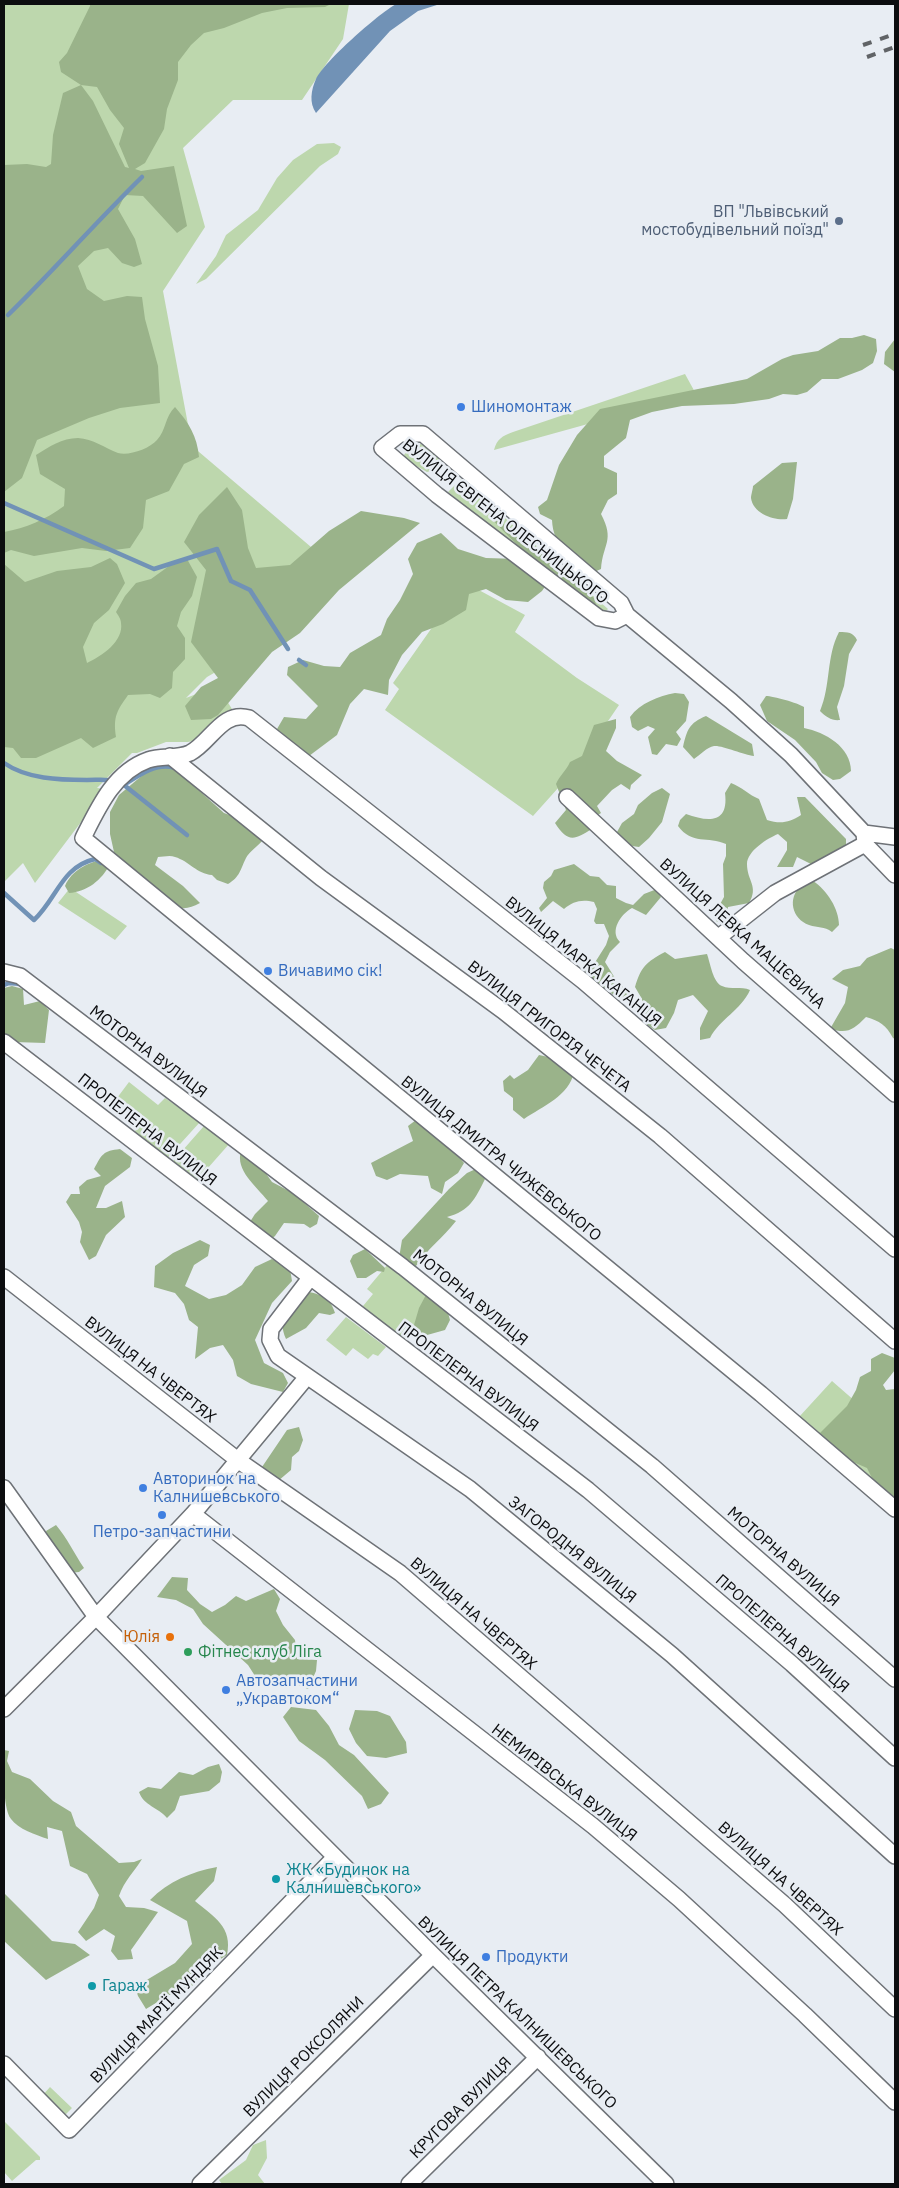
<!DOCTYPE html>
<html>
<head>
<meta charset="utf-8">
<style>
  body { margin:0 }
  #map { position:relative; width:899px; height:2188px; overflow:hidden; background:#e8edf3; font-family:"IBM Plex Sans",sans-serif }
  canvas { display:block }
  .frame { position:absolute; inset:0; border:5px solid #0c0d0f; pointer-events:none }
</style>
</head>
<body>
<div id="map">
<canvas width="899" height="2188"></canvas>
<div class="frame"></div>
</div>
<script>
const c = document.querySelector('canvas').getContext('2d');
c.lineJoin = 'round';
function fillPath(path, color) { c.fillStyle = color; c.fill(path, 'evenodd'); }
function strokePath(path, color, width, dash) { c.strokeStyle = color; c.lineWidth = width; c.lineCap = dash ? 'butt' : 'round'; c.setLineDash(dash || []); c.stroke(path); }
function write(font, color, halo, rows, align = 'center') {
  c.font = font + ' "IBM Plex Sans",sans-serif'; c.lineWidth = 5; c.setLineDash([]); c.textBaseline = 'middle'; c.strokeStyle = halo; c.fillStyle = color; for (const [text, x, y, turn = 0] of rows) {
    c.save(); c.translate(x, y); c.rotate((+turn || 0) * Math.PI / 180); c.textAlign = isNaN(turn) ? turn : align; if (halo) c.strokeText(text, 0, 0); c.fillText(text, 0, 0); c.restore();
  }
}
const green = new Path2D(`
  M4 4H349L343 39 302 100H233L183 148 205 227 163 291 192 446 324 558 233 662 207 677 186 698 199 693 227 701 232 709 197 740 188 742H166L137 753H132L97 788 106 789 35 883 23 863 4 882Z
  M334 143 341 147 338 154 320 166 206 279 196 284 216 256 226 235 258 210 277 178 293 160 317 144Z
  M685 374 696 394 494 450C497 439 502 436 513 432Z
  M421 444 440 454 444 467 427 472 406 460 404 455 410 447Z
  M461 479 608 609 602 615 448 492Z
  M464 582 525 615 515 632 577 678 619 705 576 768 533 816 385 710 399 689 393 683Z
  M70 888 127 926 115 940 58 903Z
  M129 1082 158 1105 165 1098 200 1122 162 1164 130 1138 138 1127 111 1106Z
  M204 1126 230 1143 192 1186 168 1167Z
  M388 1264 436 1299 406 1342 363 1306 373 1294 367 1289Z
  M346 1317 386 1347 378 1356 373 1354 368 1359 353 1348 346 1356 326 1340Z
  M832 1381 895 1436V1505L799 1417Z
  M50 2087 72 2108 63 2117 42 2096Z
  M4 2121 40 2157V2160H36L12 2181 4 2172Z
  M266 2140 267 2158 258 2175 265 2184H222L219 2180 246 2160 253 2145Z`);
const forest = new Path2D(`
  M90 4H331L325 7 287 8 262 13 224 28 204 33 191 45 178 62V80L167 109 164 129 145 163 135 169 141 171 174 166 187 226 177 233 143 196 125 195 118 209 135 239 142 264 134 267 122 263 108 248 94 251 78 266 87 289 104 301 127 296 142 297 145 319 158 366 160 403 120 408 89 418 37 440 22 478 4 492V165L27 164 46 167 51 164 53 135 63 93 81 85 61 72 59 62 67 53 90 6ZM81 85 97 87 110 110 124 128 119 144 129 168 125 167 93 101Z
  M864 335 876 339 877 351 873 363 862 370 838 379H822L807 392 797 395 783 394 769 399 734 404 682 406 652 412 630 420 626 438 604 456V467L617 473V494L608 500 601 514C615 541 603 543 601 569L590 574C572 557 553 547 552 520L540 514 538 507 547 500 559 465 577 435 600 409 747 379 782 359 793 355 818 351 840 338H852Z
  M895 339V372L884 364 885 352Z
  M175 407C189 423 197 436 199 457L184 464 169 491 146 500 143 528 130 548 106 551 82 548 34 556 11 550 4 553V532C26 528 45 520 64 506L65 489 40 474 36 455C49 447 62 438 78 438 93 439 105 448 118 453 129 456 149 449 157 440 166 431 165 416 175 407Z
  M797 462 793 499 787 519C775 521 753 514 751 498 751 495 753 489 753 486L782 463Z
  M227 487 242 510 248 548 256 568 290 565 329 531 361 511 404 518 420 523 339 590 300 633 272 652 218 715 211 719 191 720 185 706 201 687 218 678 191 642 206 570 184 542 199 515Z
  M490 517 519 532 595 599 596 606C558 582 521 551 490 517Z
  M441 533 458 549 486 558 519 559 548 582 542 591 528 602 506 600 486 589 469 594 466 610 443 624 422 632 402 655 389 680 388 695 364 689 350 704 337 735 309 756 277 729 284 717 306 719 318 706 287 675 288 667 303 660 324 666 340 667 350 653 381 635 387 619 400 600 413 574 408 559 417 543Z
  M110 558 117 564 125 583 109 610 94 623 83 647 87 663C102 656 124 641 121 623 121 619 118 615 116 612L125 596 136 583 151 579 176 561 187 559 197 577 192 596 181 612 177 626 185 638V659L173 672 172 688 160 698 150 694 128 695C117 711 113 716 116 737L93 748 81 738 36 758H21L13 748 4 747V564L25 582 57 571 91 567Z
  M839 632C848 632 853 632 857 640L849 654 844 686 837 707 840 720C832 721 826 717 820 711 831 685 826 657 839 632Z
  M675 693 684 694 689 702 686 721 676 732 681 739 677 746 666 744 657 755 652 754 648 737 655 729 648 726 638 731 632 727 630 717C640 703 659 696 675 693Z
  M766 696C773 696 798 703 804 707V728C825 732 851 747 851 771L840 779 833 780 822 773 816 762 795 740 767 721 760 705Z
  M706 716 752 744 754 756C744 755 722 745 714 746 707 747 700 755 694 759L683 747C687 730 689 723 706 716Z
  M616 719V728L606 751 617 761 642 775 631 785 630 790 621 784 612 790 597 806 601 813 595 817 592 829C574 840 568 843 555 823L566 810 556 784C560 775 566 771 570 762L582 756 594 725Z
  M160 766 173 767 224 813 246 821 263 840C258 846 249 852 246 858 240 870 240 877 228 884L217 880 212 875C197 874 189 861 175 857 170 855 163 857 158 857L155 865 183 886 200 903C190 908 184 910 174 906L123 864 114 852 110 834V812L119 795 145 773Z
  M731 783C742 787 749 795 759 799L767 820C780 824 789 823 801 815L797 797H805L846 839V847C834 852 824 860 811 864L797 857 793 867H777L787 850V842L778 834C768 838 747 851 747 864 747 881 759 886 749 903L728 907 727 915 717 922 714 915 724 897 723 864 726 856V844C708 836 692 845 678 826L680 820 686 814C708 822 729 824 725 793Z
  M662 788 670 794 662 822 649 838 639 847C629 846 621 842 617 832L622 823 634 814 638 805 652 793Z
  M104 859 110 864C102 880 87 892 69 893L65 886C72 870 87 863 104 859Z
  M574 864 590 876 599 877 607 885 616 886V898L626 903 633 905 644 894 657 889 661 897 646 915 632 908C621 914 609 931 620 942L610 952 605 962 618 983 627 990 630 996 622 999C608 992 592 982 583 969L594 964 606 945 609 936 604 924H596L594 921 597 909 594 902C582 899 573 901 564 909L553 901 541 912 539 908 547 898 543 888 544 882 551 876 554 870Z
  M813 881C827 890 839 909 839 925L832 932C824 926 818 928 809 925 792 919 787 898 801 886 804 884 809 883 813 881Z
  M891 948 895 950V1039L893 1038C886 1025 880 1021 866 1017 853 1030 848 1034 830 1029L845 1003 848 987 832 979 843 970 860 966 867 958Z
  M665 952 675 959 707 954C710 962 713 983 722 986 731 990 741 986 750 990 741 1010 720 1019 710 1038L700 1040V1028L708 1011 693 995 678 1000 674 1013 666 1028 655 1030 643 1022 642 999 635 987C641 967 646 962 665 952Z
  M12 986 23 989 24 1005 40 1001 49 1010 45 1043 14 1042 4 1044V988Z
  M539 1055 553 1058 574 1072C569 1096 543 1106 524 1119L513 1110V1098L504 1091 503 1081 510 1075 514 1079 528 1070Z
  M416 1120 452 1148 464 1163 458 1173 445 1182 442 1194 431 1188 428 1176 400 1174 387 1180 376 1176 371 1163 413 1141 408 1126Z
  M120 1149 132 1158 130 1167 105 1186 96 1208H106L122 1201 125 1217 106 1235 96 1256 89 1260 80 1242 82 1232 79 1222 66 1202 71 1194H80L79 1187 87 1180 101 1176 94 1169C102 1154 103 1151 120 1149Z
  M241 1151 255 1158 272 1182 293 1193 319 1216 317 1224 310 1228 304 1224 284 1223 275 1236 266 1244 248 1225 255 1214 268 1201C256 1186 235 1170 241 1151Z
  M478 1168 485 1179C475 1199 470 1211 447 1217L456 1221C443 1238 427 1249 416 1266L409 1268 399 1258 402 1240 449 1189 467 1173Z
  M200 1240 210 1245 208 1256 194 1265 185 1286 209 1299 226 1295 242 1285 255 1267 272 1259 290 1269 292 1281 272 1303 255 1340 264 1363 283 1373 288 1383 283 1392 251 1384 237 1376 233 1360 223 1345 210 1348 195 1359 198 1327 189 1320 184 1304 175 1293 154 1287 155 1266 173 1253Z
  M365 1249 385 1268 384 1272 377 1271 366 1278H357L350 1261 353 1255Z
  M298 1290C314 1293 330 1294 335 1313L330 1315 319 1313 306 1328 286 1339C277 1318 287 1308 298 1290Z
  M428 1291 447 1309 450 1320 445 1330 420 1337 414 1325 419 1308Z
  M882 1353 895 1358V1370L883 1385 886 1390 895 1389V1505L878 1490 867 1468 844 1458 820 1433 847 1406 856 1390 860 1377 871 1371V1359Z
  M299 1427 303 1440 299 1451 292 1457 291 1470 278 1481 264 1475 262 1467 287 1430Z
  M56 1525C67 1538 74 1553 84 1568L79 1572 70 1573 48 1543 46 1531Z
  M172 1577 188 1578 187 1590 200 1604 212 1612 225 1605 236 1596 246 1601 274 1589 280 1599 276 1611 283 1625 295 1640 297 1659 317 1660 316 1671 308 1689 277 1676 257 1679 248 1665 203 1624 193 1609 176 1600 157 1597Z
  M291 1707 316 1710 329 1726 339 1745 354 1755 389 1793 381 1804 368 1809 362 1796 325 1760 299 1741 283 1717Z
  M355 1710 377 1711 390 1716 406 1742 407 1753 386 1758 367 1756 356 1743 349 1729Z
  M4 1750 9 1751 7 1761 12 1772 30 1779 53 1801 71 1812 76 1826 119 1863 134 1862 142 1859C134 1872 124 1881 119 1896L126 1907 144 1908 158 1912 131 1950 133 1959 118 1960 111 1951 115 1936 104 1929 86 1941 78 1932 94 1908 99 1895 87 1874 70 1866 62 1831 47 1827 48 1839C36 1835 18 1829 11 1819 2 1807 4 1765 4 1750Z
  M219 1764 222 1772 220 1782 209 1791 180 1796 175 1810 167 1818C158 1807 144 1806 139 1792L148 1787 161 1789 179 1772 193 1775 208 1767Z
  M217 1867 214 1881 195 1901C214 1917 233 1927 227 1955L208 1967 187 1992 169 1995 146 2009 138 1996 135 1987 175 1963 192 1944 187 1921 150 1900C169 1881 191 1872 217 1867Z
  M4 1893 52 1941 75 1944 90 1955 46 1980 4 1941Z`);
const water = new Path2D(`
  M396 4H440L418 11 390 31 316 113C309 103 311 90 316 79 325 61 377 15 396 4Z`);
const stream = new Path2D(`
  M8 315C54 270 96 222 142 177
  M4 503 154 569 217 549 231 581 250 590 288 649
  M299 660 306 665
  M4 763C27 779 59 780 87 780 103 780 109 778 124 785 139 775 157 762 175 768
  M124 785 187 835
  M4 893 34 920C57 899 61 867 95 859L101 863
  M4 985 9 983 22 984`);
const street = new Path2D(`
  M627 615 615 621 599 618 437 495 382 448 400 434H423L621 603 627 615 731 701 791 755 864 833 865 844 895 875
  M170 756 321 878 503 1011 660 1136 895 1341
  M567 797 743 961 895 1094
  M864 833 895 837
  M719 937 775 893 865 844
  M4 972 20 976 403 1267 652 1466 895 1679
  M4 1042 588 1490 792 1664 895 1758
  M895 1249 583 981 249 718C222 710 211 742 190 753 177 759 161 755 148 760 114 772 98 808 83 838L761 1394 895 1509
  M4 1277 239 1461 400 1573 785 1905 895 2009
  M310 1278 271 1329 270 1340 278 1356 470 1489 672 1655 895 1856
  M4 1488 96 1617 433 1955 666 2184
  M193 1514 593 1826 679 1899 805 2015 895 2102
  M4 1709 96 1617 193 1514 306 1378
  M4 2064 69 2130 335 1857
  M200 2184 433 1955
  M409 2184 538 2057`);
const rail = new Path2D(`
  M863 45 895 34
  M867 57 895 47`);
const markers = [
  [839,221,5,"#5c6f8a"],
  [461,407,5,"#3f7fe0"],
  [268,971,5,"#3f7fe0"],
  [143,1488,5,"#3f7fe0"],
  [162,1515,5,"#3f7fe0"],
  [170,1637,5,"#e8710a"],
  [188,1652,5,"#2e9e5b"],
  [226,1690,5,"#3f7fe0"],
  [276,1879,5,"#0f9aa8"],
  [486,1957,5,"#3f7fe0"],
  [92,1986,5,"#0f9aa8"]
];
const serviceNames = [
  ["ВП \"Львівський",829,212],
  ["мостобудівельний поїзд\"",829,230]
];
const shopNames = [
  ["Шиномонтаж",471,407],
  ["Вичавимо сік!",278,971],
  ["Авторинок на",153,1479],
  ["Калнишевського",153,1497],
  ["Петро-запчастини",162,1532,"center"],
  ["Автозапчастини",236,1681],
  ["„Укравтоком“",236,1699],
  ["Продукти",496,1957]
];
const streetNames = [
  ["ВУЛИЦЯ ЄВГЕНА ОЛЕСНИЦЬКОГО",505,522,38],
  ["ВУЛИЦЯ ЛЕВКА МАЦІЄВИЧА",742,934,42],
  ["ВУЛИЦЯ МАРКА КАГАНЦЯ",583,962,39],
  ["ВУЛИЦЯ ГРИГОРІЯ ЧЕЧЕТА",549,1027,38],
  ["МОТОРНА ВУЛИЦЯ",148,1052,37],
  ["ПРОПЕЛЕРНА ВУЛИЦЯ",147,1130,38],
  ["ВУЛИЦЯ ДМИТРА ЧИЖЕВСЬКОГО",501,1159,39],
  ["МОТОРНА ВУЛИЦЯ",470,1298,39],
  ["ВУЛИЦЯ НА ЧВЕРТЯХ",150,1370,38],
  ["ПРОПЕЛЕРНА ВУЛИЦЯ",468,1377,37],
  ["ЗАГОРОДНЯ ВУЛИЦЯ",572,1550,39],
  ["МОТОРНА ВУЛИЦЯ",783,1557,41],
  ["ВУЛИЦЯ НА ЧВЕРТЯХ",473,1614,41],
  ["ПРОПЕЛЕРНА ВУЛИЦЯ",782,1634,41],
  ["НЕМИРІВСЬКА ВУЛИЦЯ",564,1783,38],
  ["ВУЛИЦЯ НА ЧВЕРТЯХ",780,1879,42],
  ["ВУЛИЦЯ ПЕТРА КАЛНИШЕВСЬКОГО",517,2013,44],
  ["ВУЛИЦЯ МАРІЇ МУНДЯК",157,2015,-46],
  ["ВУЛИЦЯ РОКСОЛЯНИ",304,2057,-45],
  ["КРУГОВА ВУЛИЦЯ",461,2108,-45]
];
const foodNames = [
  ["Юлія",160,1637]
];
const leisureNames = [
  ["Фітнес клуб Ліга",198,1652]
];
const cultureNames = [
  ["ЖК «Будинок на",286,1870],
  ["Калнишевського»",286,1888],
  ["Гараж",102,1986]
];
fillPath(green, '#bdd7ad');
fillPath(forest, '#9ab38a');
fillPath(water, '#7192b6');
strokePath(stream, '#7192b6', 4.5);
strokePath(street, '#6e7277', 18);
strokePath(street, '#fff', 15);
strokePath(rail, '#606366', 4, [9, 9]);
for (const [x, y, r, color] of markers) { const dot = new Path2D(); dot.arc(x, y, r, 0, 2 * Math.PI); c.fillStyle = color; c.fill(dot); strokePath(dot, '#e8edf3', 2); }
write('16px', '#4e5e75', '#e8edf3', serviceNames, 'right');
write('16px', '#366cbe', '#e8edf3', shopNames, 'left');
write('16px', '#0c0d0f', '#e8edf3', streetNames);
write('16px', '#c56008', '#e8edf3', foodNames, 'right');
write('16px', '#27864d', '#e8edf3', leisureNames, 'left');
write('16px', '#0d838f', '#e8edf3', cultureNames, 'left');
</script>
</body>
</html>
